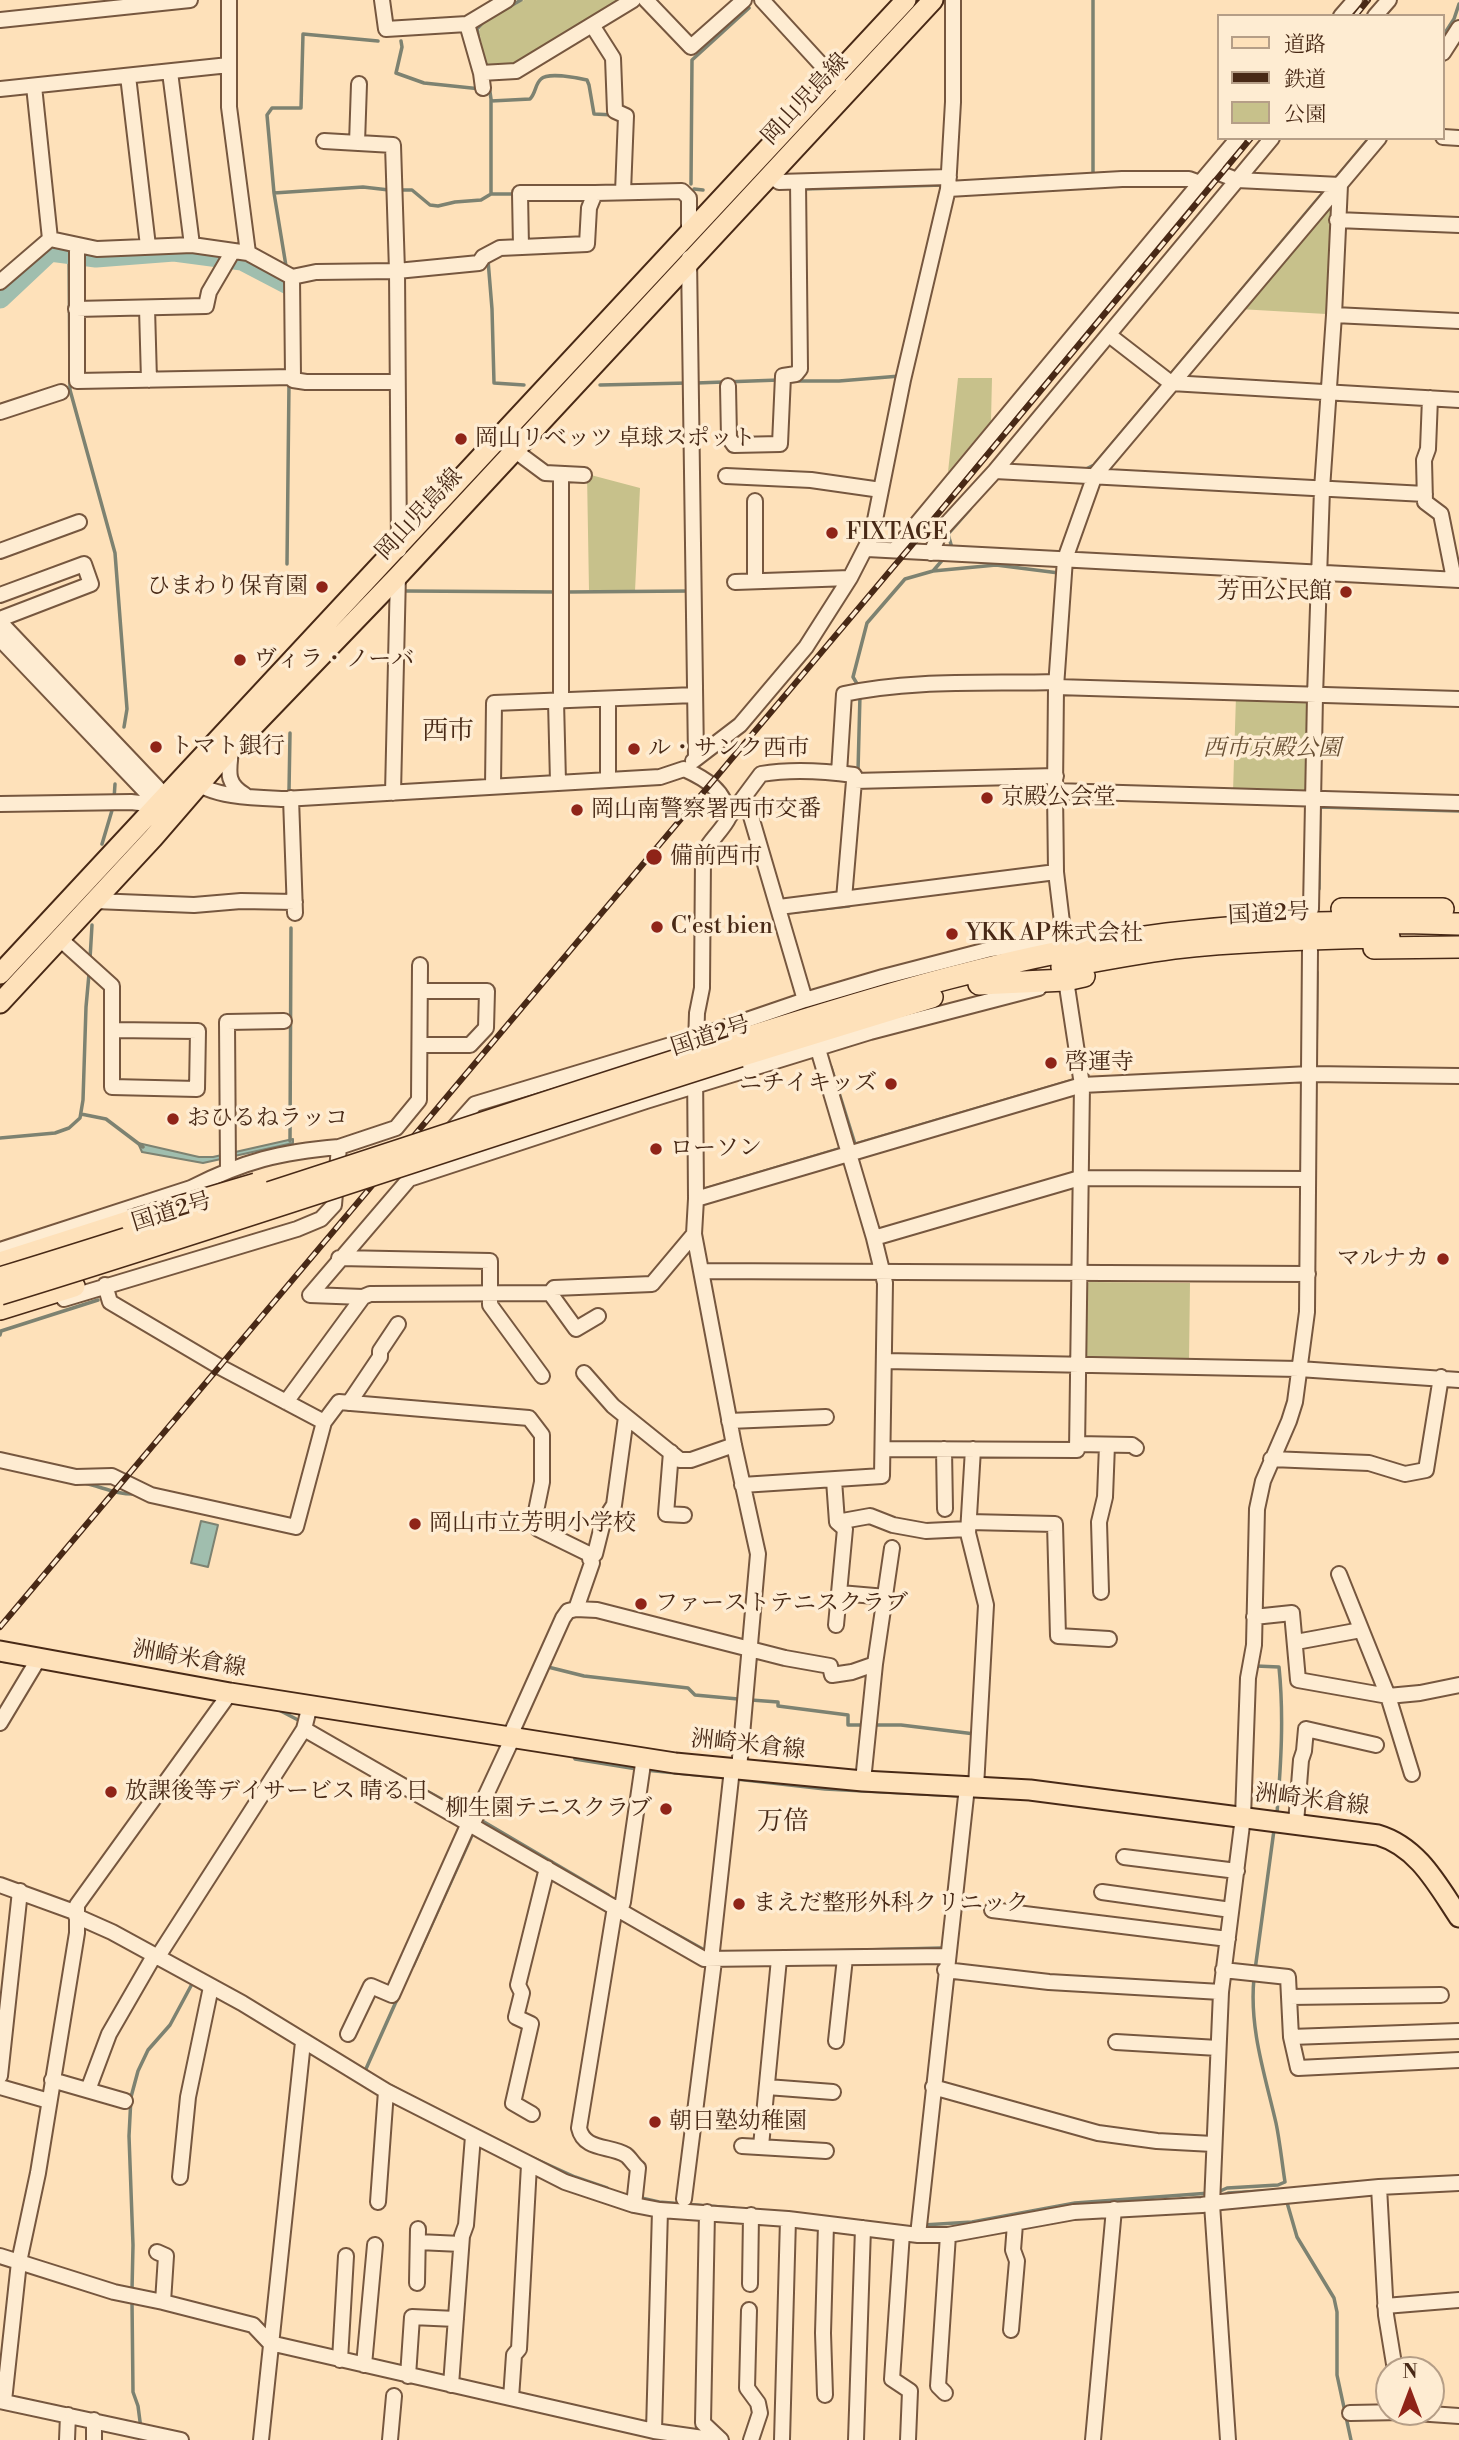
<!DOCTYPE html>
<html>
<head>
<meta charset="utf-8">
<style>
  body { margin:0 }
  #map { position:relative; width:1459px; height:2440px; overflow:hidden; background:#fee1ba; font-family:"Libre Bodoni","Noto Serif JP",serif }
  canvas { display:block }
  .legend { position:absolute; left:1217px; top:14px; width:228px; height:126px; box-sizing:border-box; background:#feecd2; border:2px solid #b59e87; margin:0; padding:9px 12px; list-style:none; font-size:21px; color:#482916 }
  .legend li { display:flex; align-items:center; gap:14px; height:35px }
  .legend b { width:35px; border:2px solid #b59e87 }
  .north { position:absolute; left:1375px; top:2356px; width:70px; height:70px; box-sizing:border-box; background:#feecd2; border:2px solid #b59e87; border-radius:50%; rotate:0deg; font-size:19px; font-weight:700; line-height:28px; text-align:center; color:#482916 }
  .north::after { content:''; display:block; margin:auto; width:24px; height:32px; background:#8f2418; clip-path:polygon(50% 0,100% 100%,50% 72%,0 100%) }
</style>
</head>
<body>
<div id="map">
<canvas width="1459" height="2440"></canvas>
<ul class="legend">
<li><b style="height:9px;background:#fee1ba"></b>道路</li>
<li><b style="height:9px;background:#482916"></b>鉄道</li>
<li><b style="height:19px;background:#c7c18b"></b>公園</li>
</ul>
<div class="north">N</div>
</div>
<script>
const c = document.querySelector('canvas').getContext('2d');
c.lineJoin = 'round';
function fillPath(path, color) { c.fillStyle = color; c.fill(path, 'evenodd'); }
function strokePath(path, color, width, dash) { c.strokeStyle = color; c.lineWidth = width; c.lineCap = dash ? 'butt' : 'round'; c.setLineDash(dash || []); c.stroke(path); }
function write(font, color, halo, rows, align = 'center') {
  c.font = font + ' "Libre Bodoni","Noto Serif JP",serif'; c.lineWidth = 7; c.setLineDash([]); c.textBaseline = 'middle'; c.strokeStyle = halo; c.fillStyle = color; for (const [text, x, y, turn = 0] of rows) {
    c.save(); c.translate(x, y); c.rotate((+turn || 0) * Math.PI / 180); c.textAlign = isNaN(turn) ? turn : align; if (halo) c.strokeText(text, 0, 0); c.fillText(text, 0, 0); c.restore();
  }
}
const green = new Path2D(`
  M524 0H628L512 67 486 66 479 31 482 24Z
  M1329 203 1333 204 1326 314 1239 309Z
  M958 378H992L991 421 948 472Z
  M587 474 640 488 635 591 589 590Z
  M1236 696 1306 699 1311 705 1308 795 1233 792Z
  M1089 1282 1190 1283 1189 1360H1089L1086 1356V1285Z`);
const water = new Path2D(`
  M293 1139V1143L203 1163 142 1152 138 1143 199 1157H213Z
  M201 1521 218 1525 208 1567 191 1563Z`);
const stream = new Path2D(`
  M493 16 521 0
  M1443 36 1454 19 1459 4
  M401 41 402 47 396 73 424 83 481 89
  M480 47 477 29 483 22
  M491 101 530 99C536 93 535 84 541 79 548 72 578 78 587 80L589 85 594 114 614 115
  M1093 173V0
  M1090 174 1117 173
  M1017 178 1048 176
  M1334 180 1369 138
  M691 184 692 60 749 8
  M694 189 703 190
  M804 189 943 185
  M399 190H412L430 205 438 206 455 202 481 200 491 194V99L489 85
  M274 193 267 115 272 108H301L303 34 378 41
  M491 194H515
  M69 254 70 390 115 553 127 709 124 727
  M488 260 492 309 494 383 524 385
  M286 266 274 193 363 187 389 190
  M1170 375 1327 188
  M794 381H839L900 376
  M696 383 779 380
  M600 385 688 383
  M1084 470 1094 465 1165 381
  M952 548 948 534 970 509
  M287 564 289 383
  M933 571 945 557
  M406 591 558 592
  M566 592 691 591
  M859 687 853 677 867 623 905 579 933 571 996 565 1059 573
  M858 771 860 695
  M289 791 290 733
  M114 799 115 784
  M102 844 113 807
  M1319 889 1320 807 1459 811
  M785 913 849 906V900
  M90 959 92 925
  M831 1067 855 1144
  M1312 1067H1316L1317 972
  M81 1114 106 1119 143 1147
  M0 1138 55 1133 69 1128 80 1118 83 1100 86 1007 89 974
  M290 1141 291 928
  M849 1146 1077 1079
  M705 1189 842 1148
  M0 1335 1 1331 98 1300
  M84 1483C102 1487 118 1495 136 1494
  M0 1661 9 1662
  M1256 1666 1279 1667C1284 1716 1281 1764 1277 1813
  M548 1667 584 1676 688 1688 695 1695 738 1699
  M751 1700 778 1702V1706L848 1715V1725H865
  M277 1709 300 1721
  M872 1725H901L975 1734
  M574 1756 575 1759 637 1769
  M387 1769 472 1816
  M645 1770 728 1778
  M736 1779 825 1789 960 1796
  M479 1819 608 1895
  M663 1927 708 1952
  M824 1951 941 1948
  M413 1966 473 1833
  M1255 1970 1274 1830
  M365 2071 399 1995
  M380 2080 401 2091
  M520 2152 575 2177 607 2188
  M1329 2185 1345 2183
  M1218 2192 1227 2188 1278 2185 1285 2182C1282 2163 1280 2142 1276 2123 1265 2075 1249 2028 1254 1978
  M1221 2196 1228 2193 1262 2191
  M637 2197 659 2202 734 2208
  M1186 2199 1210 2197
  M1286 2199 1297 2237 1334 2298 1337 2312V2375L1351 2440
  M923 2225 972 2222 1075 2203 1210 2193
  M132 2290 133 2245 129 2136 131 2097 138 2071 148 2050 170 2025 192 1984
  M132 2301 133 2392 138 2406 141 2429`);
const river = new Path2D(`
  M0 298 50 251 96 257 174 251 242 260 288 284`);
const minor = new Path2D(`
  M229 0V107L248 253
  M382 0 386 29 467 24 507 0
  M646 0 691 47 744 0
  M762 0 839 84
  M1341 16 1355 0
  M1375 16 1389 0
  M0 20 190 0
  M467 24 481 73 516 71 633 0
  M592 25 613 58 615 111 626 116 623 192
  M1443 53 1459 28
  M170 72 192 245
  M481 73 483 88
  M128 76 148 246
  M34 86 50 239
  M0 89 229 65
  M1443 137 1459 138
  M324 141 393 145 397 271 399 550
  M357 143 359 84
  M1211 170 1238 138
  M770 175 779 182 949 177
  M948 189 1122 179H1189L1200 183 1211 170 1237 180 1340 185
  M1337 220 1459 225
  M50 239 97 249 192 245 248 253 292 277 316 272 397 271 479 263 483 257 500 248 587 244 589 208 595 193 682 191 689 198V235
  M77 246V381L293 377 292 277
  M521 247 520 193H595
  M689 258 696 758
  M0 282 50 239
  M147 308 149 380
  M76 309 206 306 209 292 233 251
  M1334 315 1459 321
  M1109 335 1171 383 1459 400
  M293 377V380L306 382H397
  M728 386 729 438 734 445 780 444 783 376 796 374 800 369 798 182
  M1430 398 1428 449 1424 460 1425 502 1441 514 1454 579
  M0 412 61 392
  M514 450 545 473 584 475
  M995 471 1425 494
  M561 474V701
  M726 476 811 480 881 490
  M867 549 1459 580
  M895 550 1200 183
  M0 551 79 522
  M931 553 941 530 995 471 1272 138
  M755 581V501
  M735 582 850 578
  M0 595 84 564 91 584 0 619
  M0 622 170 801
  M0 639 163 810
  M1056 687 1459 699
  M608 699V779
  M556 701 558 782
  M231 751C229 771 225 783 245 795
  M693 761 740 725 806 647 850 578 872 535 903 380 948 189 953 102V0
  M839 773 844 694C913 679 987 684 1057 682
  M193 780C212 798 260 798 284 799L660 777 684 769C706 779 725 790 729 817 722 832 706 842 703 858L702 988 697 1013 696 1044
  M493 786 494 703 695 695
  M1055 791 1459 803
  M393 793 398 574
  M745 796 805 1000
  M291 798 295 913
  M0 804 131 802 157 805
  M729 817 761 774C790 769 825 771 854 775V781L1056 776
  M844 899 854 781
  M95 901 194 905 241 901 295 902
  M779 907 1056 872
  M1311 909 1315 696 1322 489 1334 315 1340 185
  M60 939 112 986V1087L197 1089 198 1031 112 1030
  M420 1045H470L486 1028 487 991H420
  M695 1064 696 1199 694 1234 734 1445 758 1554 739 1769
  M451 1131 475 1104 697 1037 805 1000 883 977 991 949 1064 939 1056 872 1055 791 1056 687 1065 559 1095 475 1379 138
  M339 1147 396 1128 419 1100 420 965
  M228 1171 227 1022 284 1021
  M412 1178 646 1101 870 1032 1039 988
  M696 1199 1082 1085 1310 1074 1459 1076
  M874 1238 1080 1178 1308 1179
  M0 1250 191 1188C244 1161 280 1152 339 1147L334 1205 321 1219 297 1229 64 1299
  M339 1258 490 1261V1305L542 1376
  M701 1271 1308 1274
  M105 1285 110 1302 220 1367 324 1422
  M550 1293 554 1288 652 1284 694 1234
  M310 1295 428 1157
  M363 1297 370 1294 550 1293 576 1329 598 1316
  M885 1361 1299 1369 1459 1380
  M584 1373 613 1406 680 1460H691L734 1445
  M286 1402 363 1297 310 1295
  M349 1403 380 1357V1351L398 1324
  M729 1421 826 1417
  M1077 1444 1132 1445 1136 1448
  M883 1449 1077 1450 1082 1085 1066 980 1058 982
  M944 1449 945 1509
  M973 1449 968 1533 986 1605 976 1787
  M671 1452 666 1514 684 1515
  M1271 1459 1369 1463 1405 1474 1426 1470 1441 1377
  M0 1460 76 1477 112 1476 151 1495 296 1527 324 1422 339 1402 529 1418 542 1435V1482L534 1521 538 1529 589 1554 592 1563 576 1609 597 1610 785 1658 830 1666 832 1675 852 1672 875 1664
  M834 1480 837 1522 845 1529 836 1625
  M742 1485 882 1476 885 1283 874 1238 818 1049
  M837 1522 870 1516 893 1525 926 1531 968 1529
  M969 1522 1055 1524 1058 1636 1109 1639
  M590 1559 595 1554 603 1522 614 1505 626 1417
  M1339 1574 1388 1696 1412 1774
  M1101 1592 1099 1522 1105 1497 1107 1445
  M840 1593 886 1597
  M1254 1617 1292 1613 1298 1680 1388 1696 1420 1693 1459 1685
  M1296 1642 1361 1630
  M0 1723 39 1658
  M304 1729 704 1959 947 1956
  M510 1736 563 1618 568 1611 576 1609
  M863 1781 875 1664 892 1548
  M1296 1823 1301 1760 1304 1751 1306 1729 1376 1745
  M472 1825 513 1737
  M1124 1857 1237 1871
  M0 1885 77 1913
  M1102 1892 1231 1910
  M615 1907 579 2128C584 2151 610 2145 626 2155 630 2158 634 2165 638 2168L634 2205
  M992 1910 1228 1939
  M620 1911 623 1902 644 1757
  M76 1916 112 1932 242 2003 386 2091 565 2182 634 2205 660 2210 788 2219 918 2235H948L1074 2212 1202 2205 1221 2202 1379 2187 1459 2183
  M157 1958 304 1729 310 1705
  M711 1960 732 1769
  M945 1970 1049 1982 1221 1992
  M1223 1970 1288 1977 1291 2037 1298 2068 1459 2060
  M1289 1997 1441 1995
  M348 2034 371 1986 392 1995 469 1823
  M1291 2037 1459 2031
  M836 2041 845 1958
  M1116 2042 1218 2048
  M0 2076 20 1891
  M52 2080 125 2101
  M0 2087 49 2101
  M767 2087 833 2092
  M933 2087 1098 2133 1157 2141 1213 2144
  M88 2090 109 2034 154 1956
  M532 2114 513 2103 531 2024 516 2017 522 1993 518 1985 547 1868
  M742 2146 826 2151
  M761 2146 779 1959
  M180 2177 188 2097 211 1987
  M1379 2187 1386 2315 1395 2370
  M684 2199 714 1961
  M378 2202 386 2091
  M707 2212 703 2423 721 2440
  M902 2233 892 2379 910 2391 908 2440
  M918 2235 967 1787
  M418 2242 461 2244
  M157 2252 166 2256 163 2302
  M0 2256 114 2292 163 2302 253 2325 270 2343 654 2431 717 2440
  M417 2283 418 2229
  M750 2284 751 2215
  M1385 2306 1459 2300
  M749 2310 747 2388 758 2403 760 2413 751 2440
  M1011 2330 1017 2261 1013 2250 1015 2224
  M340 2360 346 2256
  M364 2365 375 2245
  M408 2376 412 2317 456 2319
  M451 2385 462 2236 466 2225 473 2136
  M945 2393 938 2386 948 2235
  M825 2395 823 2333 826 2224
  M511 2398 514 2355 519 2349 529 2165
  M0 2401 181 2440
  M4 2401 19 2262 38 2173 77 1933V1905L230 1693
  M1350 2413 1402 2412 1459 2416
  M654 2431 660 2210
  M67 2440 68 2415
  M94 2440V2420
  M261 2440 303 2042
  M390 2440 394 2396
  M782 2440 788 2219
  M856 2440 863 2228
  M1093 2440 1114 2209
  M1228 2440 1212 2204 1221 1992 1243 1817 1248 1678 1254 1645 1257 1509 1263 1481 1289 1421 1295 1402 1307 1312 1310 950`);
const major = new Path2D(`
  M0 974 906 0
  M0 1003 153 838 217 764 398 576 933 0
  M0 1651 230 1693 675 1763 863 1781 1030 1790 1378 1835C1418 1847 1437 1884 1459 1917`);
const highway = new Path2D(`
  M1342 909H1443
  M1374 948 1459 947
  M1062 967C1099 960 1136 953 1174 948 1245 940 1317 938 1389 937
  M979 984 1066 980 1084 976
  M734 1042C876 997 1019 953 1167 934 1263 922 1362 920 1459 924
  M740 1056 932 997
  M0 1263 131 1221
  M0 1309 74 1286`);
const rail = new Path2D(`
  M1355 16 1368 0
  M0 1627 943 508 1251 138`);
const highwayBridge = new Path2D(`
  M131 1221 256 1184
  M0 1278C246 1203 489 1119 734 1042
  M0 1294C248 1218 493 1134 740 1056`);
const markers = [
  [461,439,7,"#8f2418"],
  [832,533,7,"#8f2418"],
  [322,587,7,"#8f2418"],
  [1346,592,7,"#8f2418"],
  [240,660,7,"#8f2418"],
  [156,747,7,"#8f2418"],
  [634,749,7,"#8f2418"],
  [987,798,7,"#8f2418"],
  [577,810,7,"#8f2418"],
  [654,857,9,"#8f2418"],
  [657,927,7,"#8f2418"],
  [952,934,7,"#8f2418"],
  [1051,1063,7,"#8f2418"],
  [891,1084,7,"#8f2418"],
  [173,1119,7,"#8f2418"],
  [656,1149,7,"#8f2418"],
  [1443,1259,7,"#8f2418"],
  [415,1524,7,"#8f2418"],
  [641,1604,7,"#8f2418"],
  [111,1792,7,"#8f2418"],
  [666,1809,7,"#8f2418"],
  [739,1904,7,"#8f2418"],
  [655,2122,7,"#8f2418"]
];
const streetNames = [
  ["岡山児島線",806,100,-47],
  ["岡山児島線",420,515,-47],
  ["国道2号",1269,915,-3],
  ["国道2号",711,1037,-18],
  ["国道2号",172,1213,-17],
  ["洲崎米倉線",189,1660,10],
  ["洲崎米倉線",748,1746,6],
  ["洲崎米倉線",1312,1801,7]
];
const poiNames = [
  ["岡山リベッツ 卓球スポット",475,439],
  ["FIXTAGE",846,533],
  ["ひまわり保育園",308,587,"right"],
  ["芳田公民館",1332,592,"right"],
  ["ヴィラ・ノーバ",254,660],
  ["トマト銀行",170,747],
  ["ル・サンク西市",648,749],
  ["京殿公会堂",1001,798],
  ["岡山南警察署西市交番",591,810],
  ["備前西市",670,857],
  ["C'est bien",671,927],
  ["YKK AP株式会社",966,934],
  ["啓運寺",1065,1063],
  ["ニチイキッズ",877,1084,"right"],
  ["おひるねラッコ",187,1119],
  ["ローソン",670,1149],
  ["マルナカ",1429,1259,"right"],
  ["岡山市立芳明小学校",429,1524],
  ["ファーストテニスクラブ",655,1604],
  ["放課後等デイサービス 晴る日",125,1792],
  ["柳生園テニスクラブ",652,1809,"right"],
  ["まえだ整形外科クリニック",753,1904],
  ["朝日塾幼稚園",669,2122]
];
const parkNames = [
  ["西市京殿公園",1272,749]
];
const quarterNames = [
  ["西市",448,733],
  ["万倍",783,1823]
];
fillPath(green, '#c7c18b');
fillPath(water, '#a0beae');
strokePath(water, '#7d8271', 2);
strokePath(stream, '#7d8271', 3.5);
strokePath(river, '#a0beae', 21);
strokePath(minor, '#76573f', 18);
strokePath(major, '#482916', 23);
strokePath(highway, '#482916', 24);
strokePath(minor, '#feecd2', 14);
strokePath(major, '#fee1ba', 19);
strokePath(highway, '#fee1ba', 21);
strokePath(rail, '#482916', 6);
strokePath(rail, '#feecd2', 3.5, [10]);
strokePath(highwayBridge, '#482916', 24, []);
strokePath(highwayBridge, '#fee1ba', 21);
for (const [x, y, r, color] of markers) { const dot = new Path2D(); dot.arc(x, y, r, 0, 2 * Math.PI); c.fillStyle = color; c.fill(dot); strokePath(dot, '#feecd2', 2.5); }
write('23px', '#482916', '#feecd2', streetNames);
write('23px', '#482916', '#feecd2', poiNames, 'left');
write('italic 23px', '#684f33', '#feecd2', parkNames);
write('26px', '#482916', '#feecd2', quarterNames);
</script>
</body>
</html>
